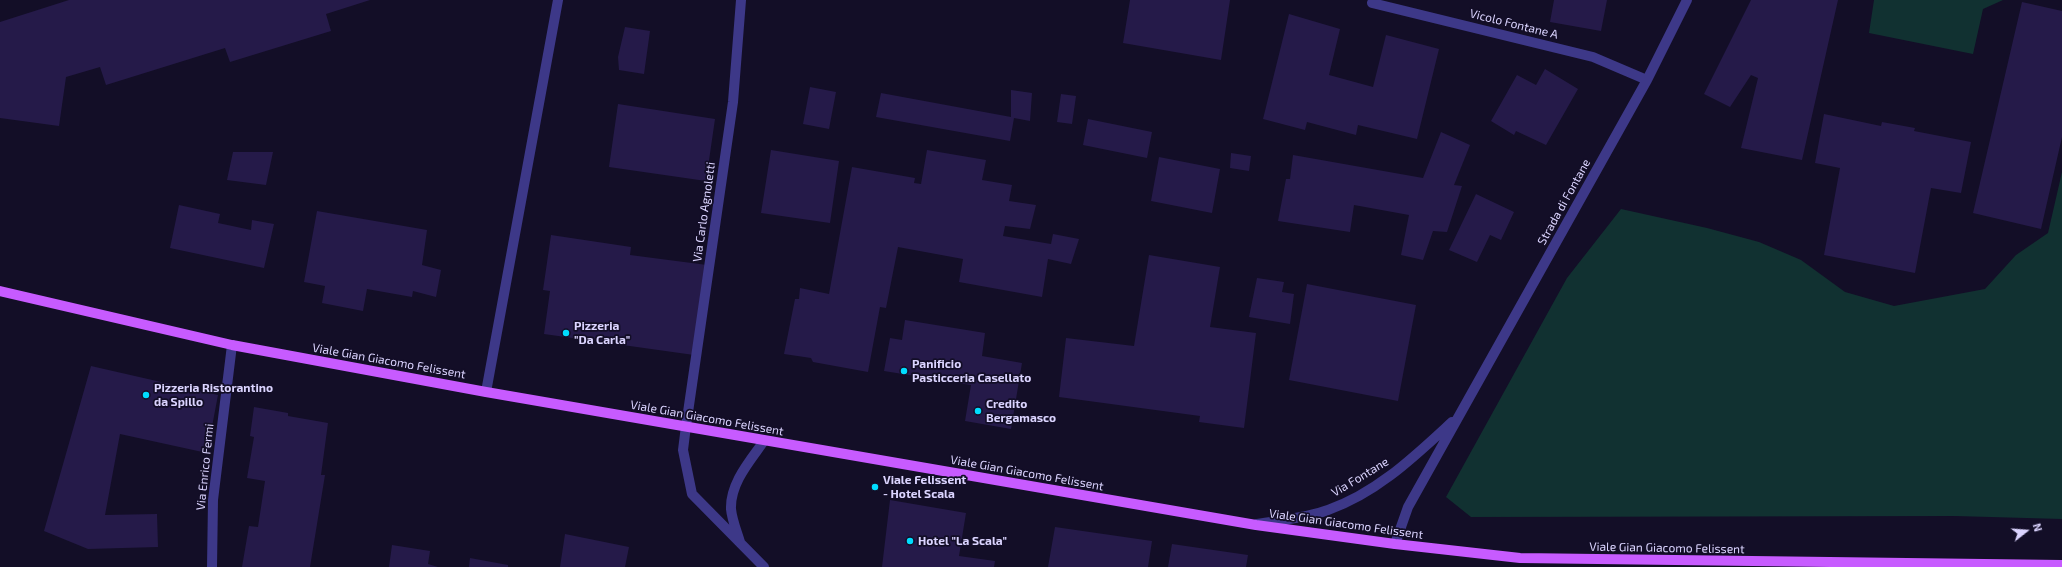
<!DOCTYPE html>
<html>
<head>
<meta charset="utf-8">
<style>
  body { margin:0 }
  #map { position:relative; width:2062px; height:567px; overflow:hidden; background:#130e27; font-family:"Exo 2",sans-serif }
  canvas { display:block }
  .north { position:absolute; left:2006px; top:511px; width:40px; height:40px; -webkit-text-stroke:3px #130e27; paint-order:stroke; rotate:73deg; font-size:11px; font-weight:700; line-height:16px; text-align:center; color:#dbd4ff }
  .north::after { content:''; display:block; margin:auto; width:14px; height:18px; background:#dbd4ff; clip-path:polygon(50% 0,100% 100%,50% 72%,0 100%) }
</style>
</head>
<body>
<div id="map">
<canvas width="2062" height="567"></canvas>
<div class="north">N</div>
</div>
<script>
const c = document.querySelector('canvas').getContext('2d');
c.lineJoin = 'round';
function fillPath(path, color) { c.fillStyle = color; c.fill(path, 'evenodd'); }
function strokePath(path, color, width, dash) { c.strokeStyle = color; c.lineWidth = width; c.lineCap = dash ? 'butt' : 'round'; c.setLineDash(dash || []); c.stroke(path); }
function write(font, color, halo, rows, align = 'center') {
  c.font = font + ' "Exo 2",sans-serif'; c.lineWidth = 3.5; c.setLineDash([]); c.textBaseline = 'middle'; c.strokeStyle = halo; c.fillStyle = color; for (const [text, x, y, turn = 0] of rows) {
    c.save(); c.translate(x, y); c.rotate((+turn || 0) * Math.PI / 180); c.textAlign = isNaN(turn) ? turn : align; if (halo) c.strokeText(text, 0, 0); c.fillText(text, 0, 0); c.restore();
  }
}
const green = new Path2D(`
  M1874 0H2003L1983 9 1973 54 1869 33Z
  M2062 172V519L1955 516 1471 517 1446 497 1567 278 1621 209 1707 228 1759 242 1801 260 1845 292 1894 306 1985 289 2016 255 2048 233Z`);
const building = new Path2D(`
  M69 0H370L326 14 331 31 230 62 225 48 106 85 100 67 66 77 59 126 0 118V22Z
  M1130 0H1230L1221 60 1123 43Z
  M1554 0H1607L1601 31 1550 22Z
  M1751 0H1838L1802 160 1741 148 1758 78 1751 75 1730 107 1704 94Z
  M2022 2 2062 11V137L2041 229 1973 213Z
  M1289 14 1340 29 1329 75 1373 87 1386 35 1439 49 1417 139 1358 125 1356 135 1307 122 1305 130 1263 119Z
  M625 27 650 31 644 74 619 70 618 57Z
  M1545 69 1578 89 1546 145 1516 131 1514 135 1491 121 1517 75 1536 85Z
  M810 87 836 92 829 129 803 124Z
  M1011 90 1032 93 1030 121 1014 118 1010 141 876 117 881 93 1011 117Z
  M1061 94 1076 96 1072 124 1057 122Z
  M618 104 715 119 706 181 609 167Z
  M1824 114 1881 126 1882 122 1915 128 1914 131 1971 142 1961 193 1931 188 1915 273 1824 255 1840 168 1815 163Z
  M1088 119 1152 132 1147 158 1083 145Z
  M1441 132 1470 145 1454 185 1462 186 1447 232 1433 231 1423 260 1401 255 1409 215 1354 205 1350 232 1278 221 1286 179H1290L1293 155 1423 178Z
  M771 150 839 161 830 223 761 213Z
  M927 150 986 160 982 180 1012 185 1009 201 1036 205 1030 229 1005 226 1003 236 1051 244 1053 234 1079 239 1071 264 1048 259 1042 297 959 282 963 259 898 247 886 308 880 307 868 372 813 362 811 358 784 354 795 299H799L800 288 829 294 852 167 915 178 914 183 921 184Z
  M233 152H273L266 185 227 180Z
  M1231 153 1251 156 1249 171 1230 168Z
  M1159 157 1220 169 1212 213 1151 201Z
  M1476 194 1514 212 1501 240 1490 235 1477 262 1449 250Z
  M179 205 220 214 218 223 251 230 252 220 274 224 264 268 170 248Z
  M317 211 427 230 422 265 441 270 436 297 413 291 412 297 367 289 363 311 322 303 325 286 304 282Z
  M551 235 631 247 630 255 707 265 694 355 544 334 550 291 543 290Z
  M1149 255 1220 267 1210 327 1256 333 1244 428 1199 422 1200 416 1059 397 1066 338 1134 346Z
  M1257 278 1284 282 1282 292 1294 294 1290 324 1249 317Z
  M1307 284 1416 305 1398 401 1289 380Z
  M905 320 985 333 982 356 1022 363 1011 429 965 421 971 385 884 371 890 338 902 340Z
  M91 366 218 395 207 453 120 434 105 515 157 514 158 547 88 549 44 531Z
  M254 407 288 413V416L328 423 321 475H325L310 567H242L249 526 258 527 265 481 247 478 254 437 250 436Z
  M890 500 966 513 959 556 995 561 994 567H882Z
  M1055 527 1152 541 1148 567H1048Z
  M565 534 629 547 625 567H560Z
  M1172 544 1248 555 1246 567H1168Z
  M392 545 430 551 428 564 438 567H389Z
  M470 558 508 565V567H469Z`);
const service = new Path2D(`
  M486 392 558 0`);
const minor = new Path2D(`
  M1372 3 1593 57 1647 80
  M686 426 733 102 741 0
  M1257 524C1279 520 1307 518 1328 510 1377 493 1415 456 1452 422
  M1395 544 1408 507 1647 80 1687 0
  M212 567 213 500 232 345`);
const tertiary = new Path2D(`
  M686 426 683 450 692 494 764 567
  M740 542C737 532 732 520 731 509 730 483 750 461 764 441`);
const primary = new Path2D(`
  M0 291 232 345 486 392 1256 525 1395 544 1520 558 2062 565`);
const markers = [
  [566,333,4,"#0df"],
  [904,371,4,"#0df"],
  [146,395,4,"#0df"],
  [978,411,4,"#0df"],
  [875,487,4,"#0df"],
  [910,541,4,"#0df"]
];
const streetNames = [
  ["Vicolo Fontane A",1514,24,14],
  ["Strada di Fontane",1564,202,-61],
  ["Via Carlo Agnoletti",704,212,-82],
  ["Viale Gian Giacomo Felissent",389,361,10],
  ["Viale Gian Giacomo Felissent",707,418,10],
  ["Via Enrico Fermi",205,467,-84],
  ["Viale Gian Giacomo Felissent",1027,473,10],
  ["Via Fontane",1360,477,-31],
  ["Viale Gian Giacomo Felissent",1346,524,8],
  ["Viale Gian Giacomo Felissent",1667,548,1]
];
const poiNames = [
  ["Pizzeria",574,326],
  ["\"Da Carla\"",574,340],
  ["Panificio",912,364],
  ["Pasticceria Casellato",912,378],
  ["Pizzeria Ristorantino",154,388],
  ["da Spillo",154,402],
  ["Credito",986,404],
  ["Bergamasco",986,418],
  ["Viale Felissent",883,480],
  ["- Hotel Scala",883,494],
  ["Hotel \"La Scala\"",918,541]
];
fillPath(green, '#113131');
fillPath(building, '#251a49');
strokePath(service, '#3d3888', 10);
strokePath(minor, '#3d3888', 10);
strokePath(tertiary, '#3d3888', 10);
strokePath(primary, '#c75bff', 10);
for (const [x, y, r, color] of markers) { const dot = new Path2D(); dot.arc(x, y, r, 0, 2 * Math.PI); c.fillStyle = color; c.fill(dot); strokePath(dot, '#130e27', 1.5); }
write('12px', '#dbd4ff', '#130e27', streetNames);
write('bold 12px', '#dbd4ff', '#130e27', poiNames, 'left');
</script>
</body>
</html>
